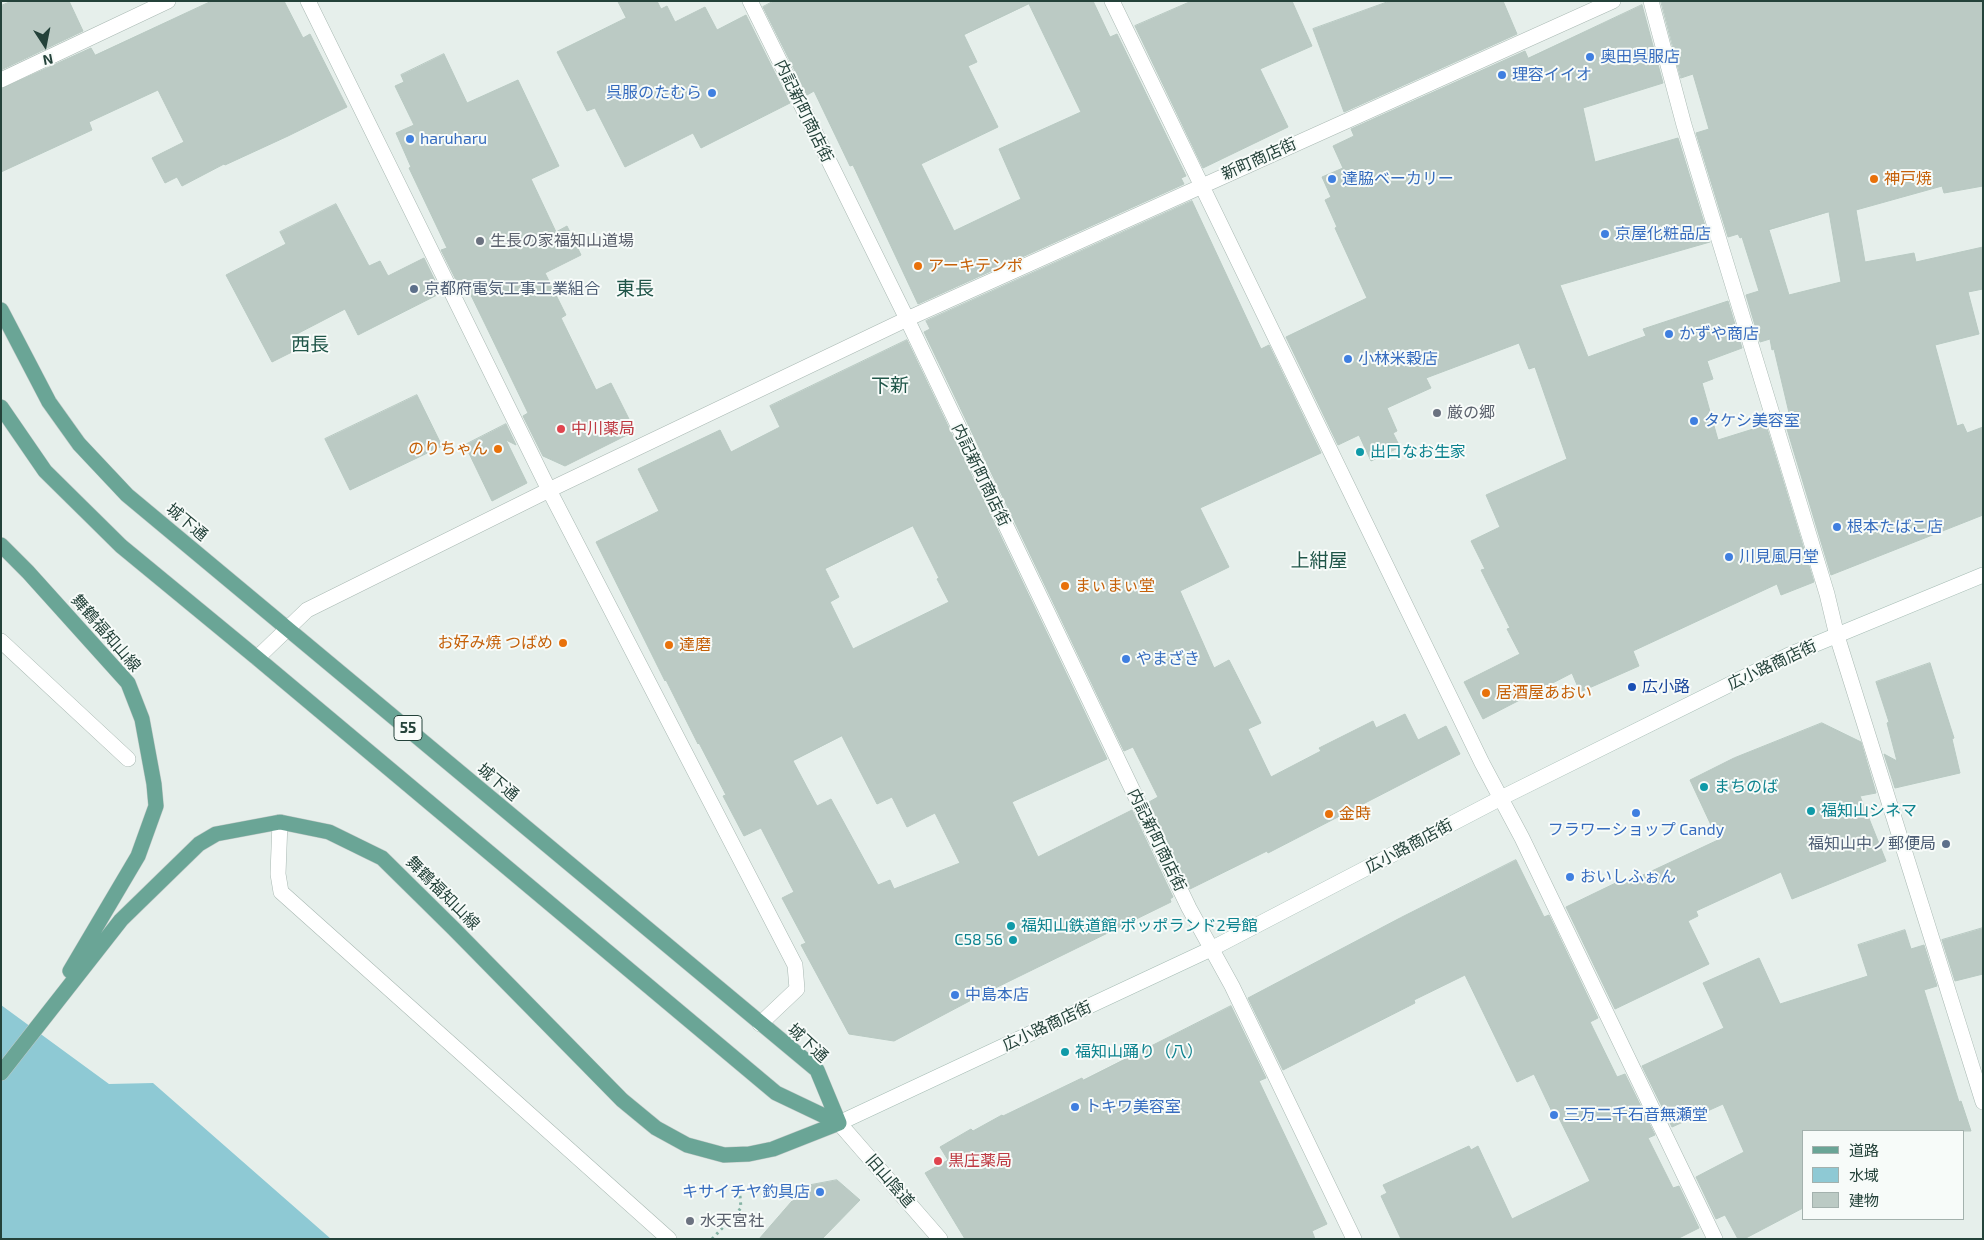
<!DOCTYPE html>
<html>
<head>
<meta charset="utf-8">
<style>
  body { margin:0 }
  #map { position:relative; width:1984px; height:1240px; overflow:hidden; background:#e6efeb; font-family:"Exo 2","Noto Sans JP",sans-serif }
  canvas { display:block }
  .frame { position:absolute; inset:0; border:2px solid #24423a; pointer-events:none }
  .legend { position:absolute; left:1802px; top:1130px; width:162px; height:90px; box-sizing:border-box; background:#f7fbf9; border:1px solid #a3b1ad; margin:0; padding:6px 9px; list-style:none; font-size:15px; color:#24423a }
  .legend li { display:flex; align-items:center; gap:10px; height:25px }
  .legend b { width:25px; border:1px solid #a3b1ad }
  .north { position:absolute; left:20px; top:20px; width:50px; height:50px; -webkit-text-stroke:4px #f7fbf9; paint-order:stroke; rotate:169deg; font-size:14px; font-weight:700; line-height:20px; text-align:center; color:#24423a }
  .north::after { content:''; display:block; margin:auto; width:18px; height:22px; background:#24423a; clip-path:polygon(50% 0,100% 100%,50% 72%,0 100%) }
</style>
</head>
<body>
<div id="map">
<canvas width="1984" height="1240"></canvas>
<div class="frame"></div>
<ul class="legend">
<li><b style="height:6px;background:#6aa596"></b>道路</li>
<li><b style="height:14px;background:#8ec9d4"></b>水域</li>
<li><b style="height:14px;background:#bbcac4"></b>建物</li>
</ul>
<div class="north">N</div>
</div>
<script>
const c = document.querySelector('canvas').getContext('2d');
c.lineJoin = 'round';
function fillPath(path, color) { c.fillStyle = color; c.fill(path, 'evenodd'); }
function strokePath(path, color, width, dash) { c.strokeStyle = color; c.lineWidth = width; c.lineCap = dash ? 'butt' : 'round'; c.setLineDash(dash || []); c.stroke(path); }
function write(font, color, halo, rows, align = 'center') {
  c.font = font + ' "Exo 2","Noto Sans JP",sans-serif'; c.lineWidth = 4; c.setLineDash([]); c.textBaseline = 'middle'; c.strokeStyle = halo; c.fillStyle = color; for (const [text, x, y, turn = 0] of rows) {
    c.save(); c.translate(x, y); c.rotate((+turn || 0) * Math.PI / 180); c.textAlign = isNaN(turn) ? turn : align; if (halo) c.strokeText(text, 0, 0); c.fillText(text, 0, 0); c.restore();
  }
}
const water = new Path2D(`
  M1 1005 109 1084 153 1083 331 1239H1Z`);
const building = new Path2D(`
  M12 1H69L83 31 1 70V6Z
  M212 1H284L303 38 310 34 347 107 288 136 225 165 224 164 182 186 177 177 165 183 152 158 184 142 158 90 89 122 92 130 1 172V89L91 48 95 55Z
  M618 1H657L661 9 667 6 675 22 705 7 717 30 746 15 790 103 701 148 693 133 625 167 595 108 587 111 557 52 626 18Z
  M774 1H1093L1110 37 1117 34 1186 176 1181 178 1184 184 918 304 853 165 850 166 814 91 807 95 763 7ZM1029 4 1081 112 999 149 1021 199 954 231 921 164 998 127 968 66 977 62 964 35Z
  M1192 1H1292L1312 46 1260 69 1288 127 1203 168 1135 26Z
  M1390 1H1503L1517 34 1344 112 1313 29Z
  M1661 1H1983V186L1944 193 1942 186 1856 210 1865 262 1914 253 1916 262 1983 247V289L1968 292 1979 334 1935 345 1957 426 1963 424 1967 433 1983 427V515L1831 575 1784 419 1790 417 1774 349 1772 350 1770 339 1760 342 1746 295 1759 291 1742 237 1740 238 1738 234 1728 237 1696 133 1709 129 1693 74 1681 78ZM1829 212 1841 282 1789 295 1769 230Z
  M1642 5 1663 83 1583 108 1595 162 1678 138 1710 242 1560 285 1588 357 1646 336 1643 329 1728 301 1742 348 1707 361 1713 379 1702 383 1718 440 1766 425 1814 582 1781 595 1777 584 1633 651 1639 666 1580 692 1572 673 1483 719 1464 682 1520 654 1507 629 1510 628 1481 570 1485 569 1471 541 1500 527 1486 495 1567 459 1535 367 1529 369 1519 343 1426 378 1431 388 1387 408 1397 431 1393 433 1400 447 1371 461 1359 435 1338 445 1286 337 1367 298 1335 228 1337 227 1325 200 1331 197 1322 177 1343 168 1333 146 1354 136 1351 129 1525 51 1528 58Z
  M444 54 467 103 518 80 559 166 531 179 556 232 567 226 581 255 545 273 566 315 561 318 596 390 611 383 635 431 565 466 543 456 523 416 528 413 486 326 464 281 458 284 441 250 447 248 409 168 411 167 396 133 414 125 395 86 404 82 401 75Z
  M1192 201 1261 349 1269 345 1321 453 1200 508 1229 567 1180 591 1214 668 1229 660 1261 723 1248 729 1271 777 1321 751 1319 748 1373 721 1376 728 1405 714 1418 740 1446 726 1460 754 1268 853 1267 851 1190 889 1149 802 1158 797 1133 747 1124 751 924 332 930 329 926 321Z
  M336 204 369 266 380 261 388 276 424 258 441 293 358 335 345 309 291 337 298 349 272 362 226 275 286 244 280 232Z
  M907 340 1107 759 1012 802 1038 857 1132 810 1173 897 1170 899 1171 902 979 996 894 1041 849 1034 801 945 806 943 782 898 794 892 761 828 744 836 723 796 726 795 699 743 698 744 666 680 665 681 596 542 659 511 638 469 720 430 731 452 780 427 770 406ZM913 526 939 578 937 579 949 602 853 649 830 602 839 597 825 569ZM842 736 877 804 892 797 907 827 935 813 960 863 894 889 890 880 878 885 831 799 817 806 793 761Z
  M417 395 442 446 350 490 325 439Z
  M506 424 516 445 506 440 527 483 492 501 465 445Z
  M1930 663 1954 738 1952 739 1960 773 1895 788 1884 754 1897 761 1887 723 1889 722 1876 682Z
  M1822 723 1861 742 1876 793 1860 796 1886 861 1792 899 1781 872 1696 911 1698 916 1688 921 1709 964 1615 1009 1566 907 1624 879 1626 883 1718 840 1690 780 1734 758Z
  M1516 860 1544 917 1549 915 1598 1018 1590 1022 1617 1077 1625 1074 1655 1135 1648 1138 1673 1188 1679 1186 1699 1228 1677 1239H1401L1381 1196 1387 1193 1383 1185 1469 1146 1471 1150 1478 1146 1512 1219 1590 1181 1558 1116 1555 1118 1534 1074 1517 1082 1465 975 1414 1000 1415 1003 1283 1070 1248 998 1400 918Z
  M1983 928V974L1955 981 1942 940Z
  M1905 930 1911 949 1924 945 1937 986 1924 990 1959 1102 1961 1101 1971 1131H1803V1208L1744 1239H1738L1725 1215 1716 1219 1696 1177 1744 1152 1723 1104 1672 1127 1642 1066 1724 1028 1703 983 1759 958 1780 1004 1868 976 1858 945Z
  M1231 1006 1266 1078 1259 1081 1327 1224 1312 1231 1315 1239H965L925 1173 948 1160 940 1147 971 1129 973 1131 1002 1115 1003 1116 1082 1078 1083 1080Z
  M837 1180 860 1200 822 1239H759L805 1186Z`);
const path = new Path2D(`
  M712 1239 741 1208 739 1184`);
const street = new Path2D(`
  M308 1 549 490 795 965 797 989 760 1024
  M750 1 907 319 1189 908 1232 986 1354 1239
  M1112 1 1482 763 1522 838 1715 1239
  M1651 1 1684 125 1827 594 1837 636 1983 1102
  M1 80 168 1
  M1 641 128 759
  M257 658 307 610 549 490 907 319 1613 1
  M280 822 278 874 281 892 669 1239
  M839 1123 940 1239`);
const secondary = new Path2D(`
  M839 1123 1211 949 1501 798 1789 655 1983 575`);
const primary = new Path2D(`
  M1 310 49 402 79 444 127 495 817 1070 839 1123
  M1 407 45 471 121 546 257 658 776 1093 839 1123
  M1 545 28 572 128 683 142 719 154 784 156 806 138 856 70 971
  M1 1073 121 920 199 844 216 834 280 822 329 832 382 858 454 929 622 1100 656 1128 687 1145 724 1155 749 1154 773 1149 839 1123`);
const markers = [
  [1590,57,5,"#3f7fe0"],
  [1502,75,5,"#3f7fe0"],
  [712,93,5,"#3f7fe0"],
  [410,139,5,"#3f7fe0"],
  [1332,179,5,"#3f7fe0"],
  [1874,179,5,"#e8710a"],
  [1605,234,5,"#3f7fe0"],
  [480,241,5,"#6b7280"],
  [918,266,5,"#e8710a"],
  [414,289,5,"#5c6f8a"],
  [1669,334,5,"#3f7fe0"],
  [1348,359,5,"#3f7fe0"],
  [1437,413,5,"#6b7280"],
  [1694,421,5,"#3f7fe0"],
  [561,429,5,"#e0444e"],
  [498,449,5,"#e8710a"],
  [1360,452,5,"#0f9aa8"],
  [1837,527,5,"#3f7fe0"],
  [1729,557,5,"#3f7fe0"],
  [1065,586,5,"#e8710a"],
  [563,643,5,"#e8710a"],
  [669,645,5,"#e8710a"],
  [1126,659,5,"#3f7fe0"],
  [1632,687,5,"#1a4fb4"],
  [1486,693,5,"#e8710a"],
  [1704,787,5,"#0f9aa8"],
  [1811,811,5,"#0f9aa8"],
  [1636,813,5,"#3f7fe0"],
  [1329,814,5,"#e8710a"],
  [1946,844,5,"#5c6f8a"],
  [1570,877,5,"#3f7fe0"],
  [1011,926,5,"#0f9aa8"],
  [1013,940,5,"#0f9aa8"],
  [955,995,5,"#3f7fe0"],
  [1065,1052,5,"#0f9aa8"],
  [1075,1107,5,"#3f7fe0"],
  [1554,1115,5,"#3f7fe0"],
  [938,1161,5,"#e0444e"],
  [820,1192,5,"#3f7fe0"],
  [690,1221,5,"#6b7280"]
];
const shields = [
  [408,728,28]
];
const shieldNames = [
  ["55",408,728]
];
const shopNames = [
  ["奥田呉服店",1600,57],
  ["理容イイオ",1512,75],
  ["呉服のたむら",702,93,"right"],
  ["haruharu",420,139],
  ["達脇ベーカリー",1342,179],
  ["京屋化粧品店",1615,234],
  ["かずや商店",1679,334],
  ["小林米穀店",1358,359],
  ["タケシ美容室",1704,421],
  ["根本たばこ店",1847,527],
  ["川見風月堂",1739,557],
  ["やまざき",1136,659],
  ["フラワーショップ Candy",1636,830,"center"],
  ["おいしふぉん",1580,877],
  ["中島本店",965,995],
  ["トキワ美容室",1085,1107],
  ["三万二千石音無瀬堂",1564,1115],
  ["キサイチヤ釣具店",810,1192,"right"]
];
const streetNames = [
  ["内記新町商店街",804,111,64],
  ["新町商店街",1259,159,-24],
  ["内記新町商店街",981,475,64],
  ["城下通",187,522,40],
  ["舞鶴福知山線",106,633,49],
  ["広小路商店街",1772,665,-25],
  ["城下通",498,782,40],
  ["内記新町商店街",1157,840,64],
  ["広小路商店街",1409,846,-28],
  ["舞鶴福知山線",443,893,45],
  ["広小路商店街",1047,1026,-25],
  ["城下通",808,1043,43],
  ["旧山陰道",890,1181,49]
];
const foodNames = [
  ["神戸焼",1884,179],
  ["アーキテンポ",928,266],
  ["のりちゃん",488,449,"right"],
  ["まぃまぃ堂",1075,586],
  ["お好み焼 つばめ",553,643,"right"],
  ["達磨",679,645],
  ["居酒屋あおい",1496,693],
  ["金時",1339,814]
];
const worshipNames = [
  ["生長の家福知山道場",490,241],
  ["厳の郷",1447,413],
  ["水天宮社",700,1221]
];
const serviceNames = [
  ["京都府電気工事工業組合",424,289],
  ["福知山中ノ郵便局",1936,844,"right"]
];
const healthNames = [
  ["中川薬局",571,429],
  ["黒庄薬局",948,1161]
];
const cultureNames = [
  ["出口なお生家",1370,452],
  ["まちのば",1714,787],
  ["福知山シネマ",1821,811],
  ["福知山鉄道館 ポッポランド2号館",1021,926],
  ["C58 56",1003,940,"right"],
  ["福知山踊り（八）",1075,1052]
];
const transitNames = [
  ["広小路",1642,687]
];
const quarterNames = [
  ["東長",635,289],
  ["西長",310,345],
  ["下新",890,386],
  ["上紺屋",1319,561]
];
fillPath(water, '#8ec9d4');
fillPath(building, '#bbcac4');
strokePath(building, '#b8c9c2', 1);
strokePath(street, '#a8b8b2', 16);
strokePath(secondary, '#a4bbb3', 16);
strokePath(primary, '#c2cac8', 16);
strokePath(path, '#86b3a5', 3, [2.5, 4]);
strokePath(street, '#fff', 15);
strokePath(secondary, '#fff', 15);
strokePath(primary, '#6aa596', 15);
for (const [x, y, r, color] of markers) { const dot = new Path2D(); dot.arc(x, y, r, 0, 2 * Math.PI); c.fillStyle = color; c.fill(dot); strokePath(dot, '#f7fbf9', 2); }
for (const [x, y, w] of shields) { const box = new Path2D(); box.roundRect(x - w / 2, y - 12.5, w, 25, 4); c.fillStyle = '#f7fbf9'; c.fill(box); strokePath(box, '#24423a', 1); }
write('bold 15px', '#24423a', null, shieldNames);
write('16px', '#366cbe', '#f7fbf9', shopNames, 'left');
write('16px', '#24423a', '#f7fbf9', streetNames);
write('16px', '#c56008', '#f7fbf9', foodNames, 'left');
write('16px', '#5b616d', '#f7fbf9', worshipNames, 'left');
write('16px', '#4e5e75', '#f7fbf9', serviceNames, 'left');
write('16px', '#be3a42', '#f7fbf9', healthNames, 'left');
write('16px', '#0d838f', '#f7fbf9', cultureNames, 'left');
write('16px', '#164399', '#f7fbf9', transitNames, 'left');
write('19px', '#1f5548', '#f7fbf9', quarterNames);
</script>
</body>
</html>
